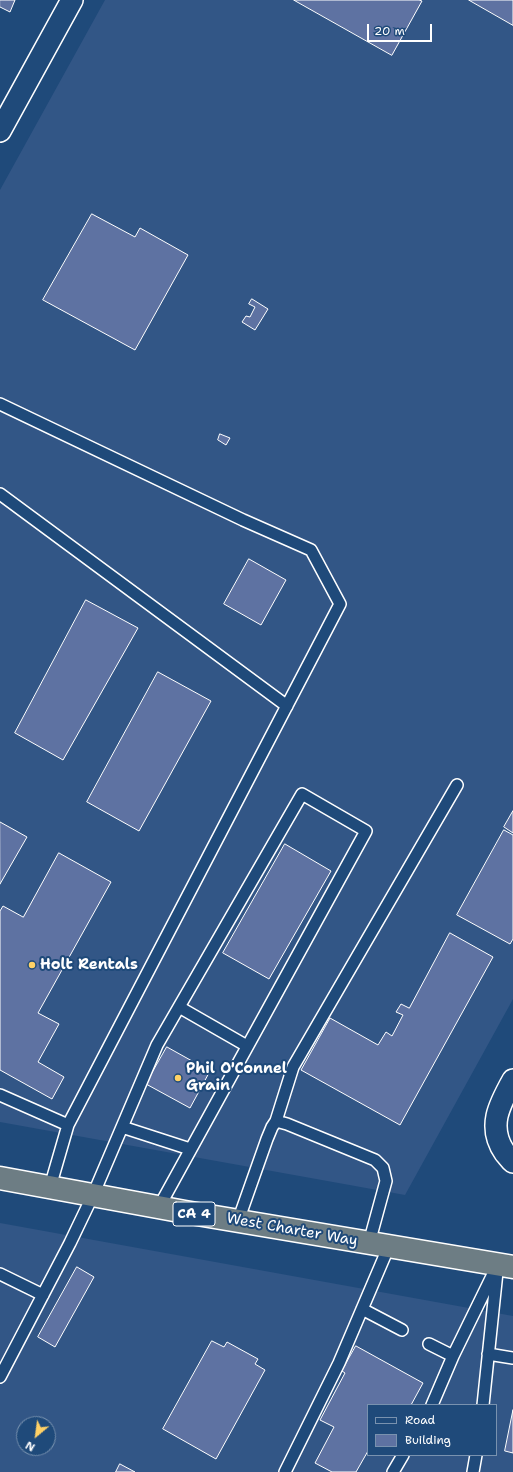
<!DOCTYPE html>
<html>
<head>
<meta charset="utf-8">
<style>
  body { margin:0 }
  #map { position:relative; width:513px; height:1472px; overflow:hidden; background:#1f4a7a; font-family:"Shantell Sans",sans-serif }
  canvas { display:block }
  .legend { position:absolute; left:367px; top:1404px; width:130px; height:52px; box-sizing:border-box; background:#1f4a7a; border:1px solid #7992af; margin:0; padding:5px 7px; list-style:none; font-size:12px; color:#fff }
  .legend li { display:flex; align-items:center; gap:8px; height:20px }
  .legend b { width:20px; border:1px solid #7992af }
  .north { position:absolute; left:16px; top:1416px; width:40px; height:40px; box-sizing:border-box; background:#1f4a7a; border:1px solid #7992af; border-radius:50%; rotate:209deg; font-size:11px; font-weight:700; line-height:16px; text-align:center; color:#fff }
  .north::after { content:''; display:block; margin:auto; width:14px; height:18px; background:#ffd166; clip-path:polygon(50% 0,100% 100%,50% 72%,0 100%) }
  .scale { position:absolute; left:367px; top:24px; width:65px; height:18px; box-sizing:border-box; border:2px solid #fff; border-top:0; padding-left:5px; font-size:12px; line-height:14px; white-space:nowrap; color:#fff; -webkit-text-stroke:3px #1f4a7a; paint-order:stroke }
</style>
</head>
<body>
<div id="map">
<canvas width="513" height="1472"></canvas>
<ul class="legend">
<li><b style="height:5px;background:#1f4a7a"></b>Road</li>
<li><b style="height:11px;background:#5e72a2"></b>Building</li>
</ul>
<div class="north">N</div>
<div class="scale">20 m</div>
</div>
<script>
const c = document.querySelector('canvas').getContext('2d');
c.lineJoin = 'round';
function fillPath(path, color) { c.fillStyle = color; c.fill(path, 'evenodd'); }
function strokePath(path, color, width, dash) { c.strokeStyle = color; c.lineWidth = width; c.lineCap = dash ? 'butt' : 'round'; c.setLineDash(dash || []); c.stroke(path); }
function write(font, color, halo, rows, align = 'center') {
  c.font = font + ' "Shantell Sans",sans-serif'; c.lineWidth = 4; c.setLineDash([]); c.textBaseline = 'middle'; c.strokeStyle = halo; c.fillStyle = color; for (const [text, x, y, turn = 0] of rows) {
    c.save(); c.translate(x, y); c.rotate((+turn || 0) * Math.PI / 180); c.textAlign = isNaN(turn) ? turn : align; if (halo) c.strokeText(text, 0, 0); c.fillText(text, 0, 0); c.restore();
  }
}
const built = new Path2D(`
  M105 0H513V999L405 1195 0 1122V190Z
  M0 1223 513 1316V1472H0ZM368 1405H496V1455H368ZM24 1424H48V1448H24Z`);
const building = new Path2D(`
  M0 0H15L10 12 0 7Z
  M294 0H419L422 1 392 55Z
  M469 0H513V25Z
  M92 214 135 237 140 228 188 255 135 350 43 300Z
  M252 299 268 309 255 330 242 322 246 316 250 317 255 307 249 304Z
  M220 434 230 438 226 445 218 440Z
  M249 559 286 580 261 625 224 604Z
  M86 600 138 628 63 760 15 733Z
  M158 672 211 701 139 831 87 802Z
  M513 811V833L504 827Z
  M0 822 27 837 0 884Z
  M504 830 513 835V939L510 944 457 915Z
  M285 844 331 871 269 979 223 953Z
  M59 853 111 882 38 1013 59 1024 38 1062 64 1077 52 1099 0 1070V911L3 906 23 917Z
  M450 933 493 957 400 1125 301 1070 330 1018 378 1045 386 1032 392 1036 403 1015 396 1012 401 1004 409 1008Z
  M167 1047 210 1071 190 1108 146 1084Z
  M77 1267 94 1277 55 1347 38 1337Z
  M212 1341 224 1347 227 1342 258 1359 255 1364 265 1370 216 1459 163 1429Z
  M356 1346 423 1383 411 1405H368V1451L356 1472H332L315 1463 334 1427 320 1420 345 1373 342 1371Z
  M513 1410V1453L505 1451Z
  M120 1464 135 1472H116Z`);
const lane = new Path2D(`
  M0 404 243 520 311 550 340 604 68 1125
  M0 494 287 706
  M179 1007 247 1046
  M0 1095 68 1125 50 1187
  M276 1121 293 1067 457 785
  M122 1127 190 1149
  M238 1221 267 1139 272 1127 276 1121 287 1124 375 1160 383 1168 386 1181 369 1243
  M0 1274 43 1295
  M362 1309 402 1330
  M429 1344 453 1356
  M488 1354 513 1358
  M0 1377 70 1243 93 1195 157 1045 302 794 366 831 159 1207
  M432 1405 453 1356 498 1264
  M483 1405 497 1272
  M285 1472 339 1363 389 1246
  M393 1472 403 1455
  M473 1472 476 1455`);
const street = new Path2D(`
  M0 131 72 0
  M513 1080C499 1105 487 1127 505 1153 508 1156 510 1160 513 1162`);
const highway = new Path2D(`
  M0 1178 185 1212 513 1267`);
const markers = [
  [32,965,4,"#ffd166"],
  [178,1078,4,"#ffd166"]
];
const shields = [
  [194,1214,42]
];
const shieldNames = [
  ["CA 4",194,1214]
];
const poiNames = [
  ["Holt Rentals",40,965],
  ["Phil O'Connel",186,1069],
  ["Grain",186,1086]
];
const streetNames = [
  ["West Charter Way",292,1230,10]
];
fillPath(built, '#325686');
fillPath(building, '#5e72a2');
strokePath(building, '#fff', 1);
strokePath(lane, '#fff', 14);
strokePath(street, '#fff', 24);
strokePath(highway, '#fff', 25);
strokePath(lane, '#1f4a7a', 11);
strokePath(street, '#1f4a7a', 21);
strokePath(highway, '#6d7d84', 22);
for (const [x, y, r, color] of markers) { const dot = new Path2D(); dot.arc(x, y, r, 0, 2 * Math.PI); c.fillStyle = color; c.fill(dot); strokePath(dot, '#1f4a7a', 1.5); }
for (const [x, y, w] of shields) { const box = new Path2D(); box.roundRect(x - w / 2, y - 12, w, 24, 3); c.fillStyle = '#1f4a7a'; c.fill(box); strokePath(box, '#fff', 1); }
write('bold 14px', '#fff', null, shieldNames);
write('bold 15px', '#fff', '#1f4a7a', poiNames, 'left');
write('15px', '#fff', '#1f4a7a', streetNames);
</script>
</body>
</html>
